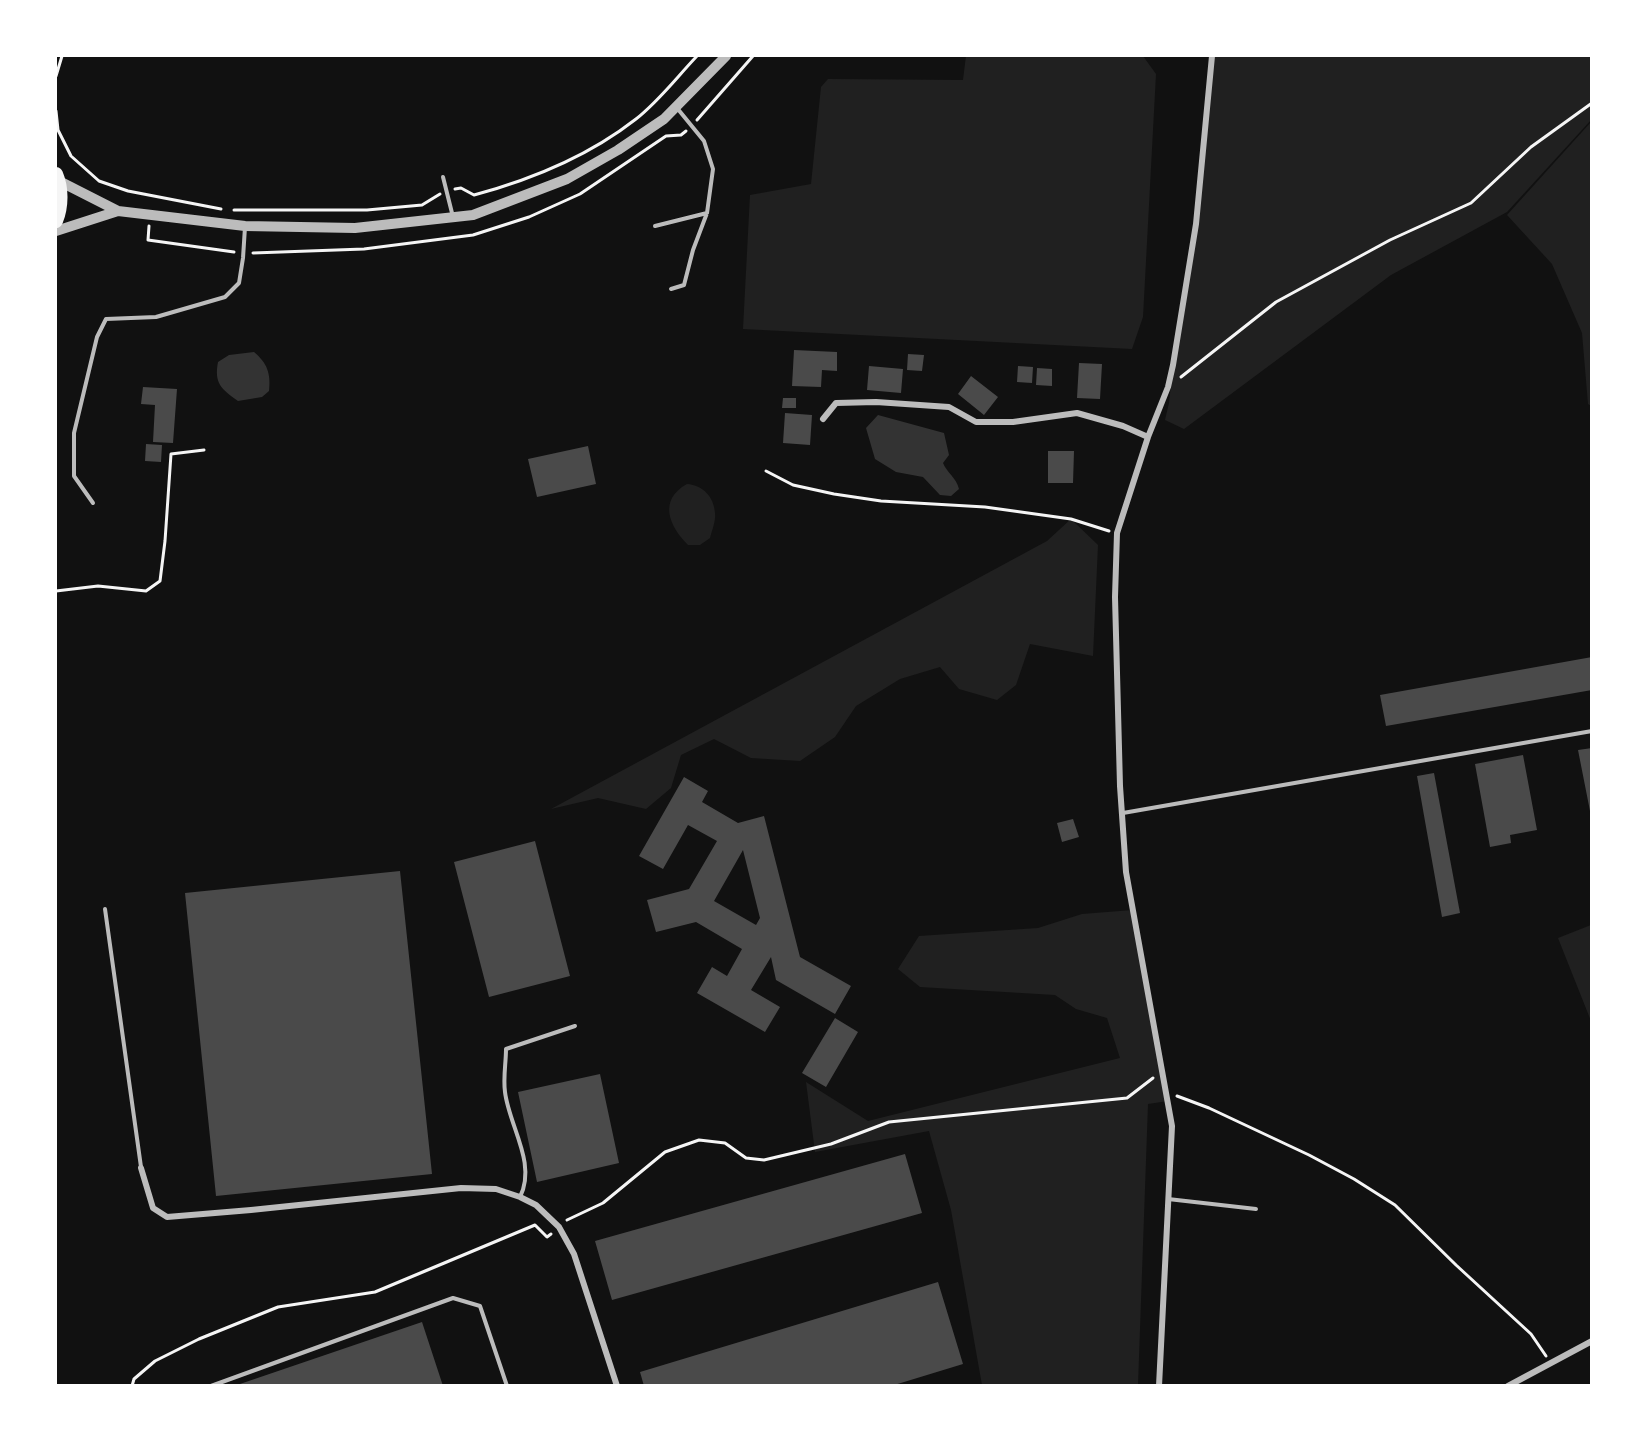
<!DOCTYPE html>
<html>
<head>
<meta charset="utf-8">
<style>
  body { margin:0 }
  #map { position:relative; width:1647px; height:1441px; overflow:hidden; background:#111; font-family:"Varela Round",sans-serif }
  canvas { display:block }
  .frame { position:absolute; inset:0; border:57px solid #fff; pointer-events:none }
</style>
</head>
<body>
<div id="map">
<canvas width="1647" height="1441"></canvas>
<div class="frame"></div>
</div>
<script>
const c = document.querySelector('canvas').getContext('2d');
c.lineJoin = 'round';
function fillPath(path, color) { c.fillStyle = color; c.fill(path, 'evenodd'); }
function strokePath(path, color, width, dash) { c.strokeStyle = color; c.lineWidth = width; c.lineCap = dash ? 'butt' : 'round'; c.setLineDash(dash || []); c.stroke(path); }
const green = new Path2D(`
  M966 56H1143L1156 74 1143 317 1132 349 743 329 750 195 811 184 821 87 828 79 963 80Z
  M1212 56H1591V120L1507 212 1391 275 1184 429 1165 420 1169 403 1173 365 1196 224Z
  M1591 122V406L1588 404 1582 333 1552 264 1507 215Z
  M687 484C703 485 714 497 715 513 716 521 712 530 710 538L700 545H688C669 526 658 500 687 484Z
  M1071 519 1098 545 1093 656 1030 644 1016 685 997 700 959 689 940 667 900 679 856 706 835 737 800 761 751 758 714 739 681 755 671 788 646 809 598 798 551 809 1047 541Z
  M1133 910 1168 1101 1148 1104 1138 1385H982L951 1210 929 1131 815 1152 806 1082 868 1121 1120 1058 1107 1018 1076 1009 1055 995 920 987 898 969 919 936 1038 928 1082 914Z
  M1591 925H1592L1591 1021 1558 938Z`);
const water = new Path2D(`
  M254 352C267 363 271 373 269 391L262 397 238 401C221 389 214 383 218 362L229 355Z
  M878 415 944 433 949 455 943 463C947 473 956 477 959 489L951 496 940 495 923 477 896 472 875 459 866 428Z`);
const building = new Path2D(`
  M794 350 837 352V371L822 370 821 387 792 386Z
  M908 354 924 355 922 371 907 370Z
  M1079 363 1102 364 1100 399 1077 398Z
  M869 366 903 369 901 393 867 390Z
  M1018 366 1033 367 1032 383 1017 382Z
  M1037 368 1052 369V386L1036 385Z
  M971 376 998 397 984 415 958 394Z
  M143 387 177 389 173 443 153 442 155 405 141 404Z
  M783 398H796V408H782Z
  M785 413 812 415 810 445 783 443Z
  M146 444 162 445 161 462 145 461Z
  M588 446 596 484 537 497 528 459Z
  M1048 451H1074L1073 483H1048Z
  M1592 657V690L1386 726 1380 695Z
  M1592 748V811H1590L1578 750Z
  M1523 755 1537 830 1510 835 1511 843 1490 847 1475 764Z
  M1434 773 1460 913 1442 917 1417 776Z
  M684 777 708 791 702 802 738 823 764 816 800 957 851 986 835 1014 776 980 771 957 751 990 780 1007 765 1032 697 993 712 967 727 976 742 949 696 922 656 932 647 900 689 889 717 841 688 825 663 869 639 856ZM743 850 760 918 756 925 714 901Z
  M1073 819 1079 837 1062 842 1057 823Z
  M535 841 570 976 489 997 454 862Z
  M400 871 432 1174 216 1196 185 893Z
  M835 1018 858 1032 826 1087 802 1073Z
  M600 1074 619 1163 537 1182 518 1092Z
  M905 1154 922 1213 612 1300 595 1241Z
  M938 1282 963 1364 891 1386H644L640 1372Z
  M422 1322 443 1386H237V1385Z`);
const path = new Path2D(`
  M56 76 62 56
  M56 111 58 130 71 156 99 181 128 191 221 209
  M697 120 753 56
  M455 189 461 188 474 195C530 180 590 155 636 119 659 101 677 77 697 56
  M234 210H367L422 205 440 194
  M149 226 148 240 234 252
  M253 253 364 249 473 235 529 217 580 194 666 136 681 135 686 131
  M1181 377 1276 302 1390 240 1471 203 1531 147 1592 103
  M766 471 793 485 834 494 881 501 985 507 1071 519 1109 531
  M56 591 98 586 146 591 160 581 165 541 171 454 204 450
  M1177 1096 1209 1108 1309 1155 1354 1179 1395 1205 1456 1265 1531 1334 1546 1356
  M567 1220 603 1203 665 1152 699 1140 725 1143 746 1158 764 1160 831 1144 889 1122 1127 1098 1153 1078
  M132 1386 134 1379 155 1361 199 1339 278 1307 375 1292 535 1225 547 1237 551 1234`);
const service = new Path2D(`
  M443 177 453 217
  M655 226 707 213
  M671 289 684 285 693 250 707 213 713 169 704 141 677 108
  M93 503 74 476V433L97 337 106 319 156 317 225 297 239 283 243 258 245 227
  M1123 813 1592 731
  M105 909 141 1167
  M520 1197C537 1163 509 1126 505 1092 503 1078 506 1063 506 1049L575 1026
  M1168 1199 1256 1209
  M211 1386 453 1298 480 1306 507 1386`);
const minor = new Path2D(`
  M823 419 836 403 876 402 949 407 976 422H1013L1077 413 1123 426 1148 437
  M141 1168 153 1208 167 1217 251 1210 461 1188 496 1189 520 1197 536 1205 559 1227 574 1254 617 1386
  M1159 1386 1172 1126 1126 872 1120 786 1115 597 1117 533 1148 437 1168 387 1173 365 1196 224 1212 56
  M1508 1386 1592 1341`);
const tertiary = new Path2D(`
  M59 181 118 211 245 226 355 228 473 215 567 179 618 150 664 119 726 56
  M56 231 118 211`);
const primary = new Path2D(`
  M56 174C62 188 62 206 56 221`);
fillPath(green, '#202020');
fillPath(water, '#333');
fillPath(building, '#4a4a4a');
strokePath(path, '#f5f5f5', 3);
strokePath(service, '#bcbcbc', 4);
strokePath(minor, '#bcbcbc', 6);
strokePath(tertiary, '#bcbcbc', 10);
strokePath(primary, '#f5f5f5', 14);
</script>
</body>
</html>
